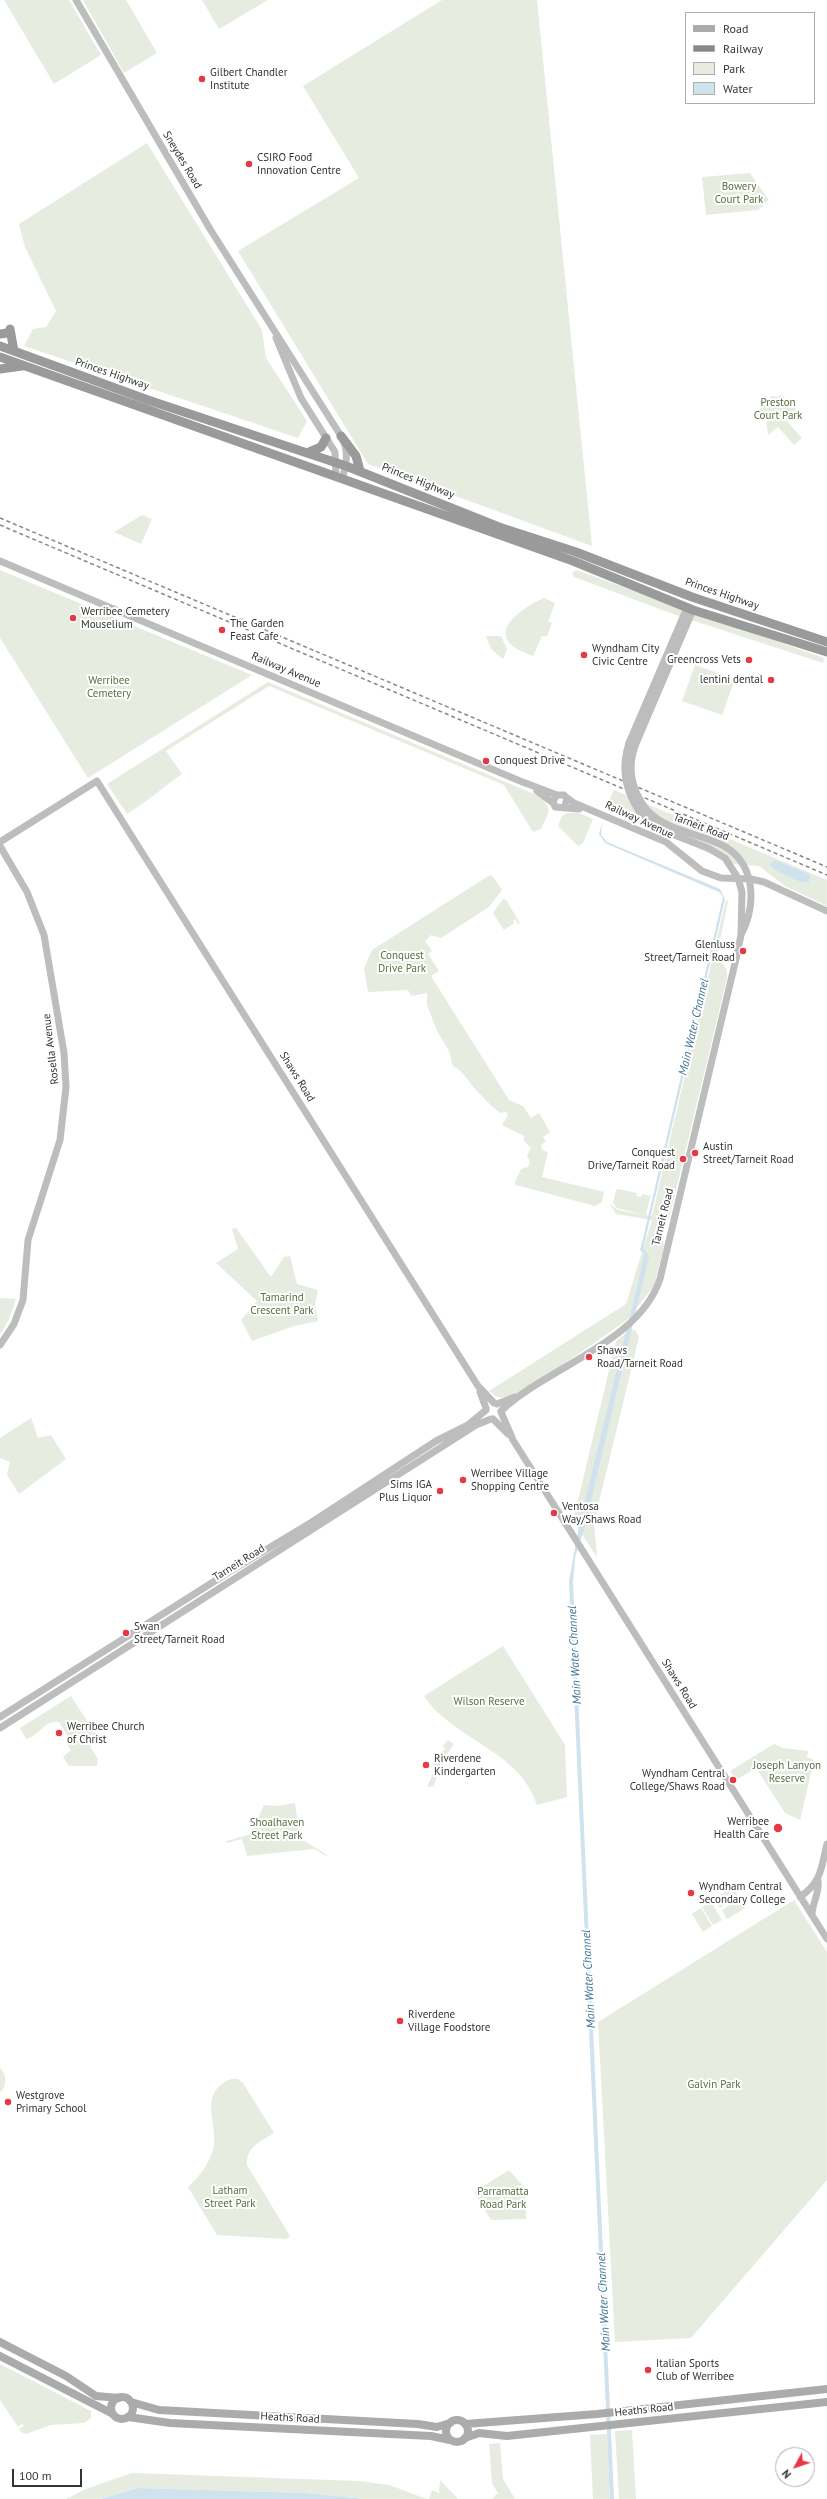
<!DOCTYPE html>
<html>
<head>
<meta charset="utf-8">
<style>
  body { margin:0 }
  #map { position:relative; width:827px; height:2499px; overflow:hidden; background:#fff; font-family:"PT Sans",sans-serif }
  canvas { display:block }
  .legend { position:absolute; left:685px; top:12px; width:130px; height:92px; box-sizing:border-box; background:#fff; border:1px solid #adadad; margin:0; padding:5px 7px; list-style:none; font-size:12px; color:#333 }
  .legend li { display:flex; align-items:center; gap:8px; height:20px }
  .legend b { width:20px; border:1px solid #adadad }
  .north { position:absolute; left:775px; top:2447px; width:40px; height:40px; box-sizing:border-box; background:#fff; border:1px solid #adadad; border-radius:50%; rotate:230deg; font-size:11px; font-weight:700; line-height:16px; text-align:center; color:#333 }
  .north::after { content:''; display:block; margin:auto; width:14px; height:18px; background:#e63946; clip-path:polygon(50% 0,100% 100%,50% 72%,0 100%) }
  .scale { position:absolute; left:12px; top:2469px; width:70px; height:18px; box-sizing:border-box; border:2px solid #333; border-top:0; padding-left:5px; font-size:12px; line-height:14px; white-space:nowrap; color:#333; -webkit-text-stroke:3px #fff; paint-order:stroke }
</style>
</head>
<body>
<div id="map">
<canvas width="827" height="2499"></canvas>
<ul class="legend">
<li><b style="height:5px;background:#ababab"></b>Road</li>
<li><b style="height:5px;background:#888"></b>Railway</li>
<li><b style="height:11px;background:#e6ecdf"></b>Park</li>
<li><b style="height:11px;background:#cfe2ee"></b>Water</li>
</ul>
<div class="north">N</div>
<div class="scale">100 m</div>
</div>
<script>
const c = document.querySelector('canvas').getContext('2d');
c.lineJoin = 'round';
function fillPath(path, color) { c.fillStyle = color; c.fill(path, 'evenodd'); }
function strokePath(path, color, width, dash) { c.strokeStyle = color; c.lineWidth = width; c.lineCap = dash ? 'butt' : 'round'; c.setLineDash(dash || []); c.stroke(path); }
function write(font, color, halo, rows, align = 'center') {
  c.font = font + ' "PT Sans",sans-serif'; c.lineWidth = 4; c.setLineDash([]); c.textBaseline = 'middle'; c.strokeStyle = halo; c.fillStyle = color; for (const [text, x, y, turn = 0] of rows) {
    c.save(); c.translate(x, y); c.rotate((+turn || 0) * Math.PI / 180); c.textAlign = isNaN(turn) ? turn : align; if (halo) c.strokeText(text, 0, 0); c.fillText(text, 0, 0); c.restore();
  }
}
const green = new Path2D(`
  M4 0H69L101 55 54 84Z
  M83 0H126L157 53 124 73Z
  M202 0H268L219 29Z
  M442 0H537L592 546 368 464 238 251 359 178 303 86Z
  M147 143 262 330 266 358 307 421 298 438 24 346 33 329 46 327 56 311 25 247 19 224Z
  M750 173 769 200 758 210 706 215 702 177Z
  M782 395 799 413 792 414 786 420 802 438 794 445 778 427 768 435 766 416 752 418 772 396 777 397Z
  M142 515 152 519 141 544 114 532Z
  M0 570 252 675 88 778 0 638Z
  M576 570 824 658 823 663 673 614 574 577 572 573Z
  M544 598 555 603 548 622 552 623 547 636H542L533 656C527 653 518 651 513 646 490 627 528 605 544 598Z
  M486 636H501L507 649 503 659 491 649Z
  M695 665 735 679 722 715 682 701Z
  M268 682 539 796C554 810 548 813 541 829L533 832 504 785 269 686 166 751 182 774C163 787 147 802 127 814L107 784Z
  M614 790 827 880V906L785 886 759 866 735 864 605 809Z
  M567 813H579L593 819 583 843 578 846 558 826 562 816Z
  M490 875 494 878 502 890 489 907 441 938 431 935 425 941 432 951 428 954 439 971 431 976 509 1100 523 1106 531 1118 539 1113 550 1132 543 1137 546 1141 541 1145 542 1150 548 1152 542 1177 604 1192 602 1202 595 1206 516 1185 515 1182 521 1169 528 1167 530 1162 527 1155 531 1148 524 1141V1136L502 1125 508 1115 506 1112 500 1113C492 1107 484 1098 477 1091 468 1082 465 1072 453 1066L449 1051 437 1031 427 1005V993L411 996 408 990 368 992 364 968 372 950Z
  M503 899 506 900 520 923 518 924 515 919 513 921 514 923 504 930 493 913Z
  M726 900 728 901 717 955 727 970V978L669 1219 665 1223 662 1236 664 1246 654 1286 627 1320 551 1373 510 1398 497 1397 489 1391 626 1304 652 1220 616 1214 610 1204 618 1210 643 1215 617 1208 613 1203 616 1190 618 1189 637 1193 636 1196 641 1197 642 1194 650 1196 652 1188 646 1215 652 1216Z
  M236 1228 271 1277 284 1257 290 1256 297 1284 318 1290 315 1304 318 1321 294 1326 252 1341 241 1320 257 1301 216 1263 238 1249 232 1229Z
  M0 1298 16 1299 9 1319 0 1335Z
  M631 1329 636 1331 639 1337 594 1523 597 1557 573 1521 616 1341Z
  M31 1418 38 1438 51 1435 66 1459 19 1494 7 1475 10 1462 0 1458V1438Z
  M503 1646 565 1745 567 1797 537 1805C519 1749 454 1741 424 1696Z
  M71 1696 99 1740 90 1746 98 1759 97 1766H69L63 1757 71 1750 67 1744 70 1740 59 1722C45 1719 39 1736 26 1739L20 1728Z
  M448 1740 454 1744 440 1764 434 1786 427 1787 436 1767 432 1763 445 1749 443 1746Z
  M774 1744 783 1748 808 1751 807 1757 814 1760 800 1820 785 1813 756 1768 736 1780 730 1771Z
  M295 1803 300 1838 327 1855 326 1856 314 1849 247 1856 242 1839 226 1843 227 1841 251 1834 264 1805 276 1806Z
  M733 1887 738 1896 720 1908 714 1899Z
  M740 1899 745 1908 727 1919 722 1910Z
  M794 1900 827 1952V2180L691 2338 615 2342 598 2022Z
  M711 1902 722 1920 713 1925 702 1907Z
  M701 1908 712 1926 703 1932 692 1914Z
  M0 2068C7 2075 7 2085 0 2093Z
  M231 2079H238L243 2083 274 2133C261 2141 246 2147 247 2165L290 2236 286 2239 217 2235 188 2187C200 2176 211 2162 214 2145 217 2121 198 2093 231 2079Z
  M509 2170 525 2188 526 2219 491 2220 474 2192Z
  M0 2364 91 2411V2418L84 2423 51 2425 26 2434 21 2432 19 2429 24 2426 22 2424 18 2427 0 2400Z
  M632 2430 636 2499H619L615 2431Z
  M607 2434 610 2499H593L590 2435Z
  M500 2443 503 2479 515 2499H492L498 2493 492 2483 489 2444Z
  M132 2473 359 2481 389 2485 427 2499H365L305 2493 138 2488 101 2499H66L86 2489Z
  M440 2480 458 2499H429L432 2490 439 2493Z`);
const water = new Path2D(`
  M602 823 601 835 607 842 720 889 725 899 643 1249 649 1256 585 1526 575 1558 573 1582 614 2499H610L569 1581 580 1521 639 1279 644 1254 640 1250 645 1230 723 897 719 892 605 843 599 834Z
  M774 860 807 873 810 876 809 882C802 885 775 871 770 865Z
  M138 2488 305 2493 365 2499H101Z`);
const secondary = new Path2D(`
  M76 0 210 229 341 436C349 450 347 463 342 479
  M276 338 301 398 335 452 336 477
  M0 561 520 781 557 795
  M629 743 687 608
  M635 746 693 610
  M537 791 553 803
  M566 797 574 803 666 842 702 871 721 878 751 879 764 882 827 911
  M564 808 567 799 564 795H557L553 801 555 807 579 809
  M646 809C666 831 694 832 720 844 756 861 757 904 741 935
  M0 842 97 781 478 1386 494 1403
  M0 846 27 892 44 935 64 1053 66 1087 60 1140 28 1240 23 1300 14 1324 0 1345
  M480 1392 486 1408
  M497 1404 515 1397
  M501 1411C547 1367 639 1343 660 1279L736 959 741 935 742 892 738 878 725 858 708 848 664 831 639 811
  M501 1412 513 1440 827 1939
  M493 1419 508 1434
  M0 1717 229 1572 312 1522 436 1441 468 1425 486 1410
  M0 1728 476 1425 491 1419
  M800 1897C822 1882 821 1868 827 1844
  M812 1915C812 1903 820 1892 818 1881`);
const primary = new Path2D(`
  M0 2342 66 2376 96 2396 119 2398
  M0 2356 113 2414
  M111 2408a11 11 0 1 1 22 0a11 11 0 1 1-22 0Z
  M131 2402 159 2410 418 2424 437 2427 450 2423
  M128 2417 170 2423 431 2436 450 2440
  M446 2431a11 11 0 1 1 22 0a11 11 0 1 1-22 0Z
  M465 2424 597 2414 827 2389
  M465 2438 479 2433 507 2436 827 2402`);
const highway = new Path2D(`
  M10 329 14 351
  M0 334 7 333
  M0 346 148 400 346 466 499 527 576 552 692 597 827 642
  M0 357 573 561 693 610 827 652
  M0 369 22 366
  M341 436 356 456 360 471
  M307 453 321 447 326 438`);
const rail = new Path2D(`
  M0 518 827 867
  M0 525 827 875`);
const secondaryBridge = new Path2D(`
  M629 743C621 767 625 790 639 811
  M635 746C627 768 632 790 646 809`);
const markers = [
  [202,79,4,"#e63946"],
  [249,164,4,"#e63946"],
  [73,618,4,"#e63946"],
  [222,630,4,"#e63946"],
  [584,655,4,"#e63946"],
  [749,660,4,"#e63946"],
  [771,680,4,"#e63946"],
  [486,761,4,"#e63946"],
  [743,951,4,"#e63946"],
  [695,1153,4,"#e63946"],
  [683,1159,4,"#e63946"],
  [589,1357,4,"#e63946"],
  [463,1480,4,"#e63946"],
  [440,1491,4,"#e63946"],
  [554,1513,4,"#e63946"],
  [126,1633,4,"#e63946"],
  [59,1733,4,"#e63946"],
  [426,1765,4,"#e63946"],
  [733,1780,4,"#e63946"],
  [778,1828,5,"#e63946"],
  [691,1893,4,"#e63946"],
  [400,2021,4,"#e63946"],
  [8,2102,4,"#e63946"],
  [648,2370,4,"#e63946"]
];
const poiNames = [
  ["Gilbert Chandler",210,73],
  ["Institute",210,86],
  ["CSIRO Foođ",257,158],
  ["Innovation Centre",257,171],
  ["Werribee Cemetery",81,612],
  ["Mouselium",81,625],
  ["The Garden",230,624],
  ["Feast Cafe",230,637],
  ["Wyndham City",592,649],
  ["Civic Centre",592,662],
  ["Greencross Vets",741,660,"right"],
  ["lentini dental",763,680,"right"],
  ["Conquest Drive",494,761],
  ["Glenluss",735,945,"right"],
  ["Street/Tarneit Road",735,958,"right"],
  ["Austin",703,1147],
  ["Street/Tarneit Road",703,1160],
  ["Conquest",675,1153,"right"],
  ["Drive/Tarneit Road",675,1166,"right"],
  ["Shaws",597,1351],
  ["Road/Tarneit Road",597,1364],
  ["Werribee Village",471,1474],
  ["Shopping Centre",471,1487],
  ["Sims IGA",432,1485,"right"],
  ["Plus Liquor",432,1498,"right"],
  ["Ventosa",562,1507],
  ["Way/Shaws Road",562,1520],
  ["Swan",134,1627],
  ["Street/Tarneit Road",134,1640],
  ["Werribee Church",67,1727],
  ["of Christ",67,1740],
  ["Riverdene",434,1759],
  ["Kindergarten",434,1772],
  ["Wyndham Central",725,1774,"right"],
  ["College/Shaws Road",725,1787,"right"],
  ["Werribee",769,1822,"right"],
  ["Health Care",769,1835,"right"],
  ["Wyndham Central",699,1887],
  ["Secondary College",699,1900],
  ["Riverdene",408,2015],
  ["Village Foodstore",408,2028],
  ["Westgrove",16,2096],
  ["Primary School",16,2109],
  ["Italian Sports",656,2364],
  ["Club of Werribee",656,2377]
];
const streetNames = [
  ["Sneydes Road",182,160,59],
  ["Princes Highway",112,374,19],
  ["Princes Highway",418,481,22],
  ["Princes Highway",722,594,19],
  ["Railway Avenue",286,670,23],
  ["Railway Avenue",639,820,25],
  ["Tarneit Road",701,827,21],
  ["Rosella Avenue",51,1049,-97],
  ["Shaws Road",297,1077,58],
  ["Tarneit Road",663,1217,-76],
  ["Tarneit Road",239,1563,-32],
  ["Shaws Road",679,1684,58],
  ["Heaths Road",644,2410,-6],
  ["Heaths Road",290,2418,3]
];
const parkNames = [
  ["Bowery",739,187],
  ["Court Park",739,200],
  ["Preston",778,403],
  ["Court Park",778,416],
  ["Werribee",109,681],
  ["Cemetery",109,694],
  ["Conquest",402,956],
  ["Drive Park",402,969],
  ["Tamarind",282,1298],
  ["Crescent Park",282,1311],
  ["Wilson Reserve",489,1702],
  ["Joseph Lanyon",787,1766],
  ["Reserve",787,1779],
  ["Shoalhaven",277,1823],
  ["Street Park",277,1836],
  ["Galvin Park",714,2085],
  ["Latham",230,2191],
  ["Street Park",230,2204],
  ["Parramatta",503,2192],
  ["Road Park",503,2205]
];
const waterNames = [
  ["Main Water Channel",694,1027,-77],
  ["Main Water Channel",575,1655,-93],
  ["Main Water Channel",589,1979,-93],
  ["Main Water Channel",604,2302,-93]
];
fillPath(green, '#e6ecdf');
fillPath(water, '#cfe2ee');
strokePath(secondary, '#bdbdbd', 7);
strokePath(primary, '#ababab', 8);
strokePath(highway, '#9a9a9a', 9);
strokePath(rail, '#888', 1.5, [4, 3]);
strokePath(secondaryBridge, '#bdbdbd', 7);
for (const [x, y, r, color] of markers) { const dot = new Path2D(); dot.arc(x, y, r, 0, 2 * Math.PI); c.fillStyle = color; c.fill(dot); strokePath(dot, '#fff', 1.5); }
write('11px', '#333', '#fff', poiNames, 'left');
write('11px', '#333', '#fff', streetNames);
write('11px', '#56703f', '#fff', parkNames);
write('italic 12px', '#3f7597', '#fff', waterNames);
</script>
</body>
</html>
